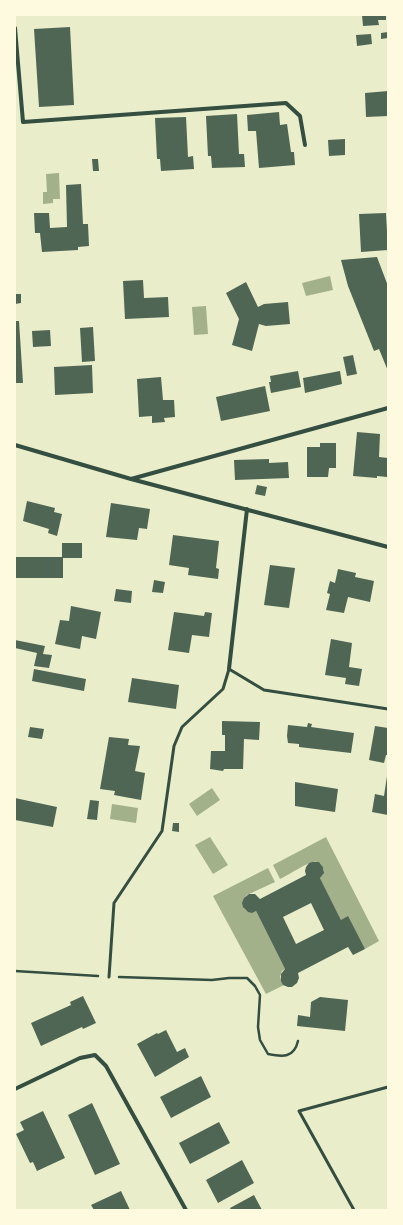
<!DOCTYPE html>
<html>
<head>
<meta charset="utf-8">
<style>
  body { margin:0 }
  #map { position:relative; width:403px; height:1225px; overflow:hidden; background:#e9edc9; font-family:"Golos Text",sans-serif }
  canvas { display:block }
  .frame { position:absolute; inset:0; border:16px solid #fefae0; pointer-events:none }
</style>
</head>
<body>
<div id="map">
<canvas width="403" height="1225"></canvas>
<div class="frame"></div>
</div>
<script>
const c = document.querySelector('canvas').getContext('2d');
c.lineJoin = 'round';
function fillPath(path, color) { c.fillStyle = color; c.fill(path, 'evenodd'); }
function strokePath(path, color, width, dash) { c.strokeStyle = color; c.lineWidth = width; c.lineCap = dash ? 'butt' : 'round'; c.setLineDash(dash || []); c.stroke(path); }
const water = new Path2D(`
  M59 173 60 199H53V203L43 204V192H47L46 174Z
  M330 276 333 290 306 296 302 283Z
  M206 306 208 334 194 335 192 307Z
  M212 788 220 800 197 816 189 804Z
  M112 804 138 808 136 823 110 819Z
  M210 837 228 865 213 874 195 845Z
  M326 837 379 941 365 949 341 920 320 878 324 871C323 866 320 861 314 862 308 862 287 876 280 879L273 865Z
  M268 868 275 882 247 895C239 903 245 916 256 911L285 969 282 971 280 977 284 985 266 994 213 896Z`);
const building = new Path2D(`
  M362 15H386V20H378L379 25 363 26Z
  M70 27 74 105 39 107 34 29Z
  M388 32V38L381 39V33Z
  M371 34 372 44 357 46 356 35Z
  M388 91V116L366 117 365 93Z
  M279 112 280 125 287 124 291 152H294L295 165 259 168 256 131H248L247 115Z
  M237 114 239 154H244L245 167 212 168 211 156H208L206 116Z
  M186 117 188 157 193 156 194 169 161 171 160 159H157L155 118Z
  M345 139V155L329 156 328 140Z
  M92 159H98L99 171H93Z
  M81 184 83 224H88L89 246 78 247V250L42 252 40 233H35L34 213H49L50 228 67 227 66 185Z
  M386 213 388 250 361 252 359 214Z
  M377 257 388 286V371L379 349 374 351 348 286 341 260Z
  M143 280 144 298 168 297 169 317 125 319 123 281Z
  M246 282 258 307 264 304 288 302 290 324 266 326 259 324 252 351 232 345 239 319 226 293Z
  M15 294H21V303L15 304Z
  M15 321H19L23 383H15Z
  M93 327 95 361 82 362 80 328Z
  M50 330 51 346 33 347 32 331Z
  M353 355 357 374 347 376 343 357Z
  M92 365 93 393 55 395 54 367Z
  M298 371 301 387 271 393 269 382H271L270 376Z
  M340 371 342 384 305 393 303 378Z
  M161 377 163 400H174L175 417 164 418 165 422 152 423V416L139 417 137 379Z
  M265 386 270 411 221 421 216 397Z
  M357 432 380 434 379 457 388 458 387 477 377 476V478L353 476Z
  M320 443H336V468H329L328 477H307V447H320Z
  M269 459V463L288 462 289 478 235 480 234 460Z
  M257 485 267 487 265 496 255 494Z
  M27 501 55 508 54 512 62 514 57 536 48 533 49 529 23 521Z
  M111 503 150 509 147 529 139 528 137 540 106 537Z
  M173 535 219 541 216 568 219 569 218 579 188 575 189 568 169 565Z
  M62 543H82V558H63V578H15V557H62Z
  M270 565 295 568 289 608 264 605Z
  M338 569 356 573 355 577 374 581 370 602 348 597 344 613 326 610 330 594 327 593 330 581 335 583Z
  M154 580 165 582 163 593 152 592Z
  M116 589 132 591 131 603 114 601Z
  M71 606 101 612 96 639 82 636 80 649 55 644 60 620 69 621Z
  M174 612 204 616 205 612 212 613 209 637 192 635 189 653 168 650Z
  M331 639 352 643 349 667 362 669 359 686 345 684 346 678 325 675Z
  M15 640 45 646 43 654 52 655 49 668 34 666 37 653 15 648Z
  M34 669 86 679 84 691 32 681Z
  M132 678 179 685 176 709 128 702Z
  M222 721 260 722 259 740 244 739 243 769H224L223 771 210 769 211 751H225V735H222Z
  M308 723 312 724 311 727 354 733 351 753 299 747V744L288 743 287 736 288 725 307 727Z
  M375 726 388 728V755H386L384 763 369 760Z
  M30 727 44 729 42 739 28 737Z
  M109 737 129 739 128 745 140 746 135 771 145 773 141 800 114 795 115 791 100 789Z
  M387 776 388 815 372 812 375 794 384 796Z
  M295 782 338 789 335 812 295 806Z
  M15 798 57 807 53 827 15 820Z
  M90 800 99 801 97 820 87 819Z
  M173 823H179V832L172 831Z
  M312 862H319L323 867 324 873 320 878 341 920 348 916 365 949 353 955 348 947 298 973 299 978 297 983 292 987H288L283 985 281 981V974L285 969 256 911 252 913 248 912 243 907 242 903 244 898 249 894H255L260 899 306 875 305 871 306 867 309 863ZM311 903 324 930 296 944 283 917Z
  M83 996 96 1023 83 1029 82 1027 41 1046 31 1023 71 1005 70 1002Z
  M320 997 348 1000 345 1031 297 1026 298 1015 310 1017 311 1002Z
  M166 1030 177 1052 185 1048 189 1057 155 1077 137 1044 157 1033 158 1034Z
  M201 1076 211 1097 171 1118 160 1097Z
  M92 1103 120 1164 95 1175 68 1115Z
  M43 1111 65 1158 37 1171 33 1162 30 1163 16 1134 24 1130 20 1122Z
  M219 1122 230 1143 190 1164 179 1143Z
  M242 1160 254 1183 218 1203 206 1180Z
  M121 1191 130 1210H94L91 1205Z
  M254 1195 262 1210H231L230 1208Z`);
const path = new Path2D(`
  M15 971 98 976
  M119 977 212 980 229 978H247L255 986 260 995 258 1027 260 1040 268 1054C283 1057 294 1058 298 1041`);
const service = new Path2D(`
  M109 977 114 903 162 831 174 746 182 727 223 689 229 669 264 690 388 709
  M354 1210 299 1111 388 1087`);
const minor = new Path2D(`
  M15 28 23 122 286 103 300 116 305 145
  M15 445 131 479 388 408
  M131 479 388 547
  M229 669 247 509
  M15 1089 80 1058 95 1055 106 1066 186 1210`);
fillPath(water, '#a3b18a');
fillPath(building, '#4f6655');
strokePath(path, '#344e41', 2.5);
strokePath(service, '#344e41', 3);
strokePath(minor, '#344e41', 4);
</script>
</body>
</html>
